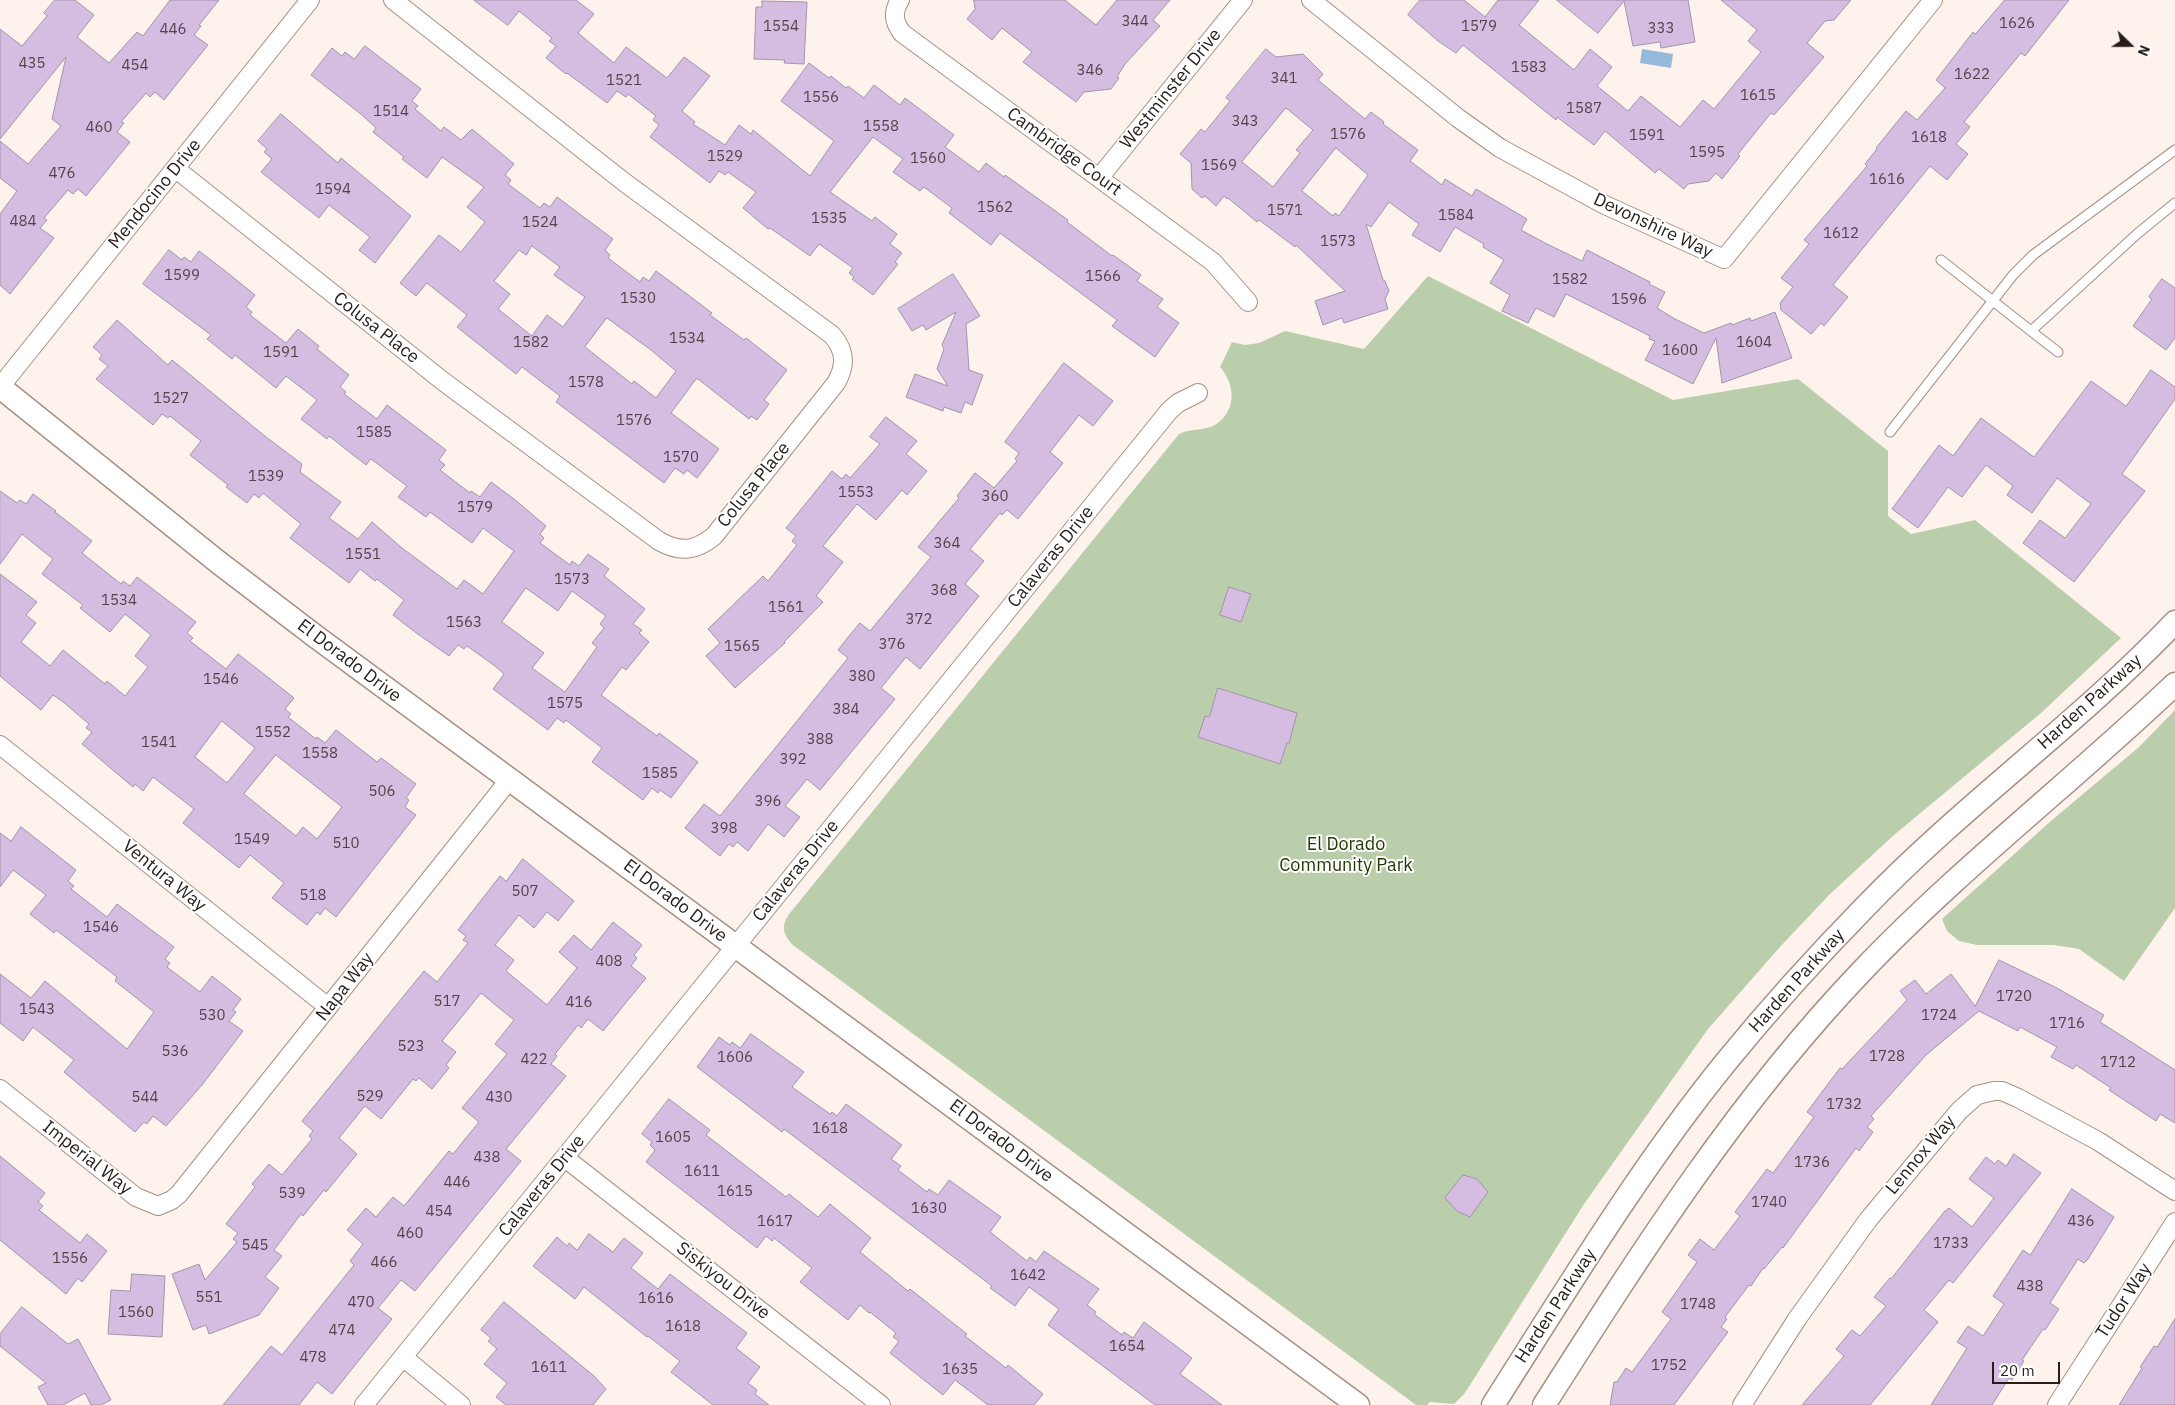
<!DOCTYPE html>
<html>
<head>
<meta charset="utf-8">
<style>
  body { margin:0 }
  #map { position:relative; width:2175px; height:1405px; overflow:hidden; background:#fef2ed; font-family:"IBM Plex Sans",sans-serif }
  canvas { display:block }
  .north { position:absolute; left:2105px; top:20px; width:50px; height:50px; -webkit-text-stroke:4px #fff; paint-order:stroke; rotate:112deg; font-size:14px; font-weight:700; line-height:20px; text-align:center; color:#261c18 }
  .north::after { content:''; display:block; margin:auto; width:18px; height:22px; background:#261c18; clip-path:polygon(50% 0,100% 100%,50% 72%,0 100%) }
  .scale { position:absolute; left:1992px; top:1362px; width:68px; height:22px; box-sizing:border-box; border:2px solid #261c18; border-top:0; padding-left:6px; font-size:15px; line-height:18px; white-space:nowrap; color:#261c18; -webkit-text-stroke:4px #fff; paint-order:stroke }
</style>
</head>
<body>
<div id="map">
<canvas width="2175" height="1405"></canvas>
<div class="north">N</div>
<div class="scale">20 m</div>
</div>
<script>
const c = document.querySelector('canvas').getContext('2d');
c.lineJoin = 'round';
function fillPath(path, color) { c.fillStyle = color; c.fill(path, 'evenodd'); }
function strokePath(path, color, width, dash) { c.strokeStyle = color; c.lineWidth = width; c.lineCap = dash ? 'butt' : 'round'; c.setLineDash(dash || []); c.stroke(path); }
function write(font, color, halo, rows, align = 'center') {
  c.font = font + ' "IBM Plex Sans",sans-serif'; c.lineWidth = 4; c.setLineDash([]); c.textBaseline = 'middle'; c.strokeStyle = halo; c.fillStyle = color; for (const [text, x, y, turn = 0] of rows) {
    c.save(); c.translate(x, y); c.rotate((+turn || 0) * Math.PI / 180); c.textAlign = isNaN(turn) ? turn : align; if (halo) c.strokeText(text, 0, 0); c.fillText(text, 0, 0); c.restore();
  }
}
const green = new Path2D(`
  M1428 276 1673 400 1798 379 1888 451V516L1911 534 1975 520 2121 638 2041 713 1894 835 1829 895 1780 947 1708 1029 1584 1204 1465 1393 1454 1404 1430 1402 1427 1405H1416L794 946C783 935 780 926 790 913L1179 434C1190 428 1202 431 1213 426 1237 413 1236 385 1220 367L1232 342 1245 345 1259 343 1285 331 1364 349Z
  M2175 710V908L2124 981 2079 949 2054 945H1977L1959 941 1947 931 1942 919 2052 820 2139 747Z`);
const water = new Path2D(`
  M1642 49 1673 54 1671 68 1640 63Z`);
const building = new Path2D(`
  M55 0H75L94 15 77 37 109 63 137 32 143 36 170 0H219L199 25 201 26 194 35 208 45 164 100 155 92 150 97 146 93 121 122 124 123 117 132 130 142 86 196 78 189 73 194 68 190 44 218 47 220 40 228 54 238 10 294 0 285V214L17 191 0 178V141L28 164 61 126 52 119 66 57 0 139V29L22 46 47 16 44 13Z
  M474 0H576L594 14 578 33 614 63 626 47 667 78 684 57 710 76 682 111 695 122 693 124 725 145 739 125 751 134 753 130 810 176 834 141 781 101 809 63 829 78 831 76 846 88 848 86 864 98 874 85 900 105 905 98 954 135 945 147 979 172 986 163 1004 177 1005 175 1068 220 1067 222 1112 256 1113 255 1141 275 1137 281 1163 299 1157 307 1179 323 1155 357 1112 326 1117 320 1000 233 991 245 949 213 952 208 924 187 920 191 893 172 903 159 873 137 830 192 872 221 875 217 897 234 890 244 902 253 895 262 898 264 873 295 852 279 854 277 849 273 853 268 819 244 810 256 770 228 768 229 743 208 756 192 728 172 725 175 719 171 710 183 650 137 659 125 653 120 656 116 628 94 626 97 617 91 607 103 567 73 566 74 546 58 556 46 549 41 552 38 519 11 508 25Z
  M974 0H1065L1096 25 1117 0H1170L1153 20 1160 26 1125 64 1117 77 1119 78 1111 89 1084 92 1076 102 1023 62 1032 52 1002 28 992 40 967 19 975 9Z
  M1420 0H1464L1485 17 1498 0H1539L1519 25 1574 70 1590 49 1612 67 1597 86 1628 111 1641 96 1680 127 1703 100 1714 109 1761 52 1748 41 1757 30 1721 0H1851L1834 20 1825 21 1807 43 1824 57 1774 115 1771 113 1738 154 1740 156 1722 179 1716 173 1709 181 1688 184 1684 189 1659 169 1655 173 1605 131 1594 145 1557 117 1556 120 1463 45 1456 53 1438 41 1408 15Z
  M1557 0H1688L1695 42 1661 48 1660 42 1633 46 1624 1 1598 33Z
  M2005 0H2069L2025 56 2021 53 1964 122 1970 127 1956 144 1968 154 1947 180 1930 166 1833 285 1848 297 1824 326 1821 323 1811 334 1781 310 1780 303 1793 287 1781 278 1809 244 1804 240 1867 166 1865 164 1877 149 1876 148 1906 111 1917 120 1945 88 1936 80 1973 32 1975 34Z
  M762 1 807 2 804 64 784 63 785 60 754 59 756 7H762Z
  M365 46 421 89 412 101 418 106 415 109 441 131 444 127 461 140 472 129 514 164 505 175 511 180 508 184 540 208 544 203 550 207 557 197 613 239 605 250 610 255 608 258 640 282 643 277 649 281 656 271 683 291 712 313 710 315 744 340 746 338 787 370 764 400 769 404 757 420 751 416 749 419 698 379H696L671 413 719 449 697 478 687 470 684 474 675 468 664 483 556 402 560 396 522 367 516 374 457 327 467 315 427 283 416 296 400 283 439 235 461 252 485 222 467 207 484 187 442 157 427 178 402 159 404 157 373 132 376 128 362 115 311 75 332 48 342 56 345 52 354 59ZM532 246 560 267 554 275 585 297 563 327 547 315 532 336 498 309 510 294 494 281 519 250 526 255ZM607 318 651 350 676 371 656 398 634 381 632 384 585 347Z
  M1266 49 1276 57 1303 54 1323 74 1318 80 1365 119 1371 112 1384 122 1383 124 1418 150 1410 161 1442 185 1445 179 1472 196 1476 189 1527 219 1521 230 1545 243 1582 261 1587 250 1650 282 1649 284 1665 292 1657 308 1675 319 1704 333 1731 323 1732 325 1750 318 1751 321 1775 312 1792 358 1722 383 1716 338 1693 384 1645 360 1655 341 1649 339 1650 336 1566 294 1554 317 1536 308 1528 323 1502 311 1510 295 1490 283 1504 260 1483 247 1484 244 1455 227 1440 252 1412 235 1419 224 1389 202 1371 227 1366 224 1383 280 1385 281 1389 291 1385 299 1388 309 1344 323 1342 318 1323 325 1315 301 1345 291 1296 245 1295 247 1259 220 1257 222 1228 198 1227 199 1224 196 1216 206 1205 196 1202 198 1192 189 1191 163 1180 154 1201 129 1205 132 1230 101 1226 98ZM1286 108 1313 130 1296 150 1300 153 1273 187 1242 162ZM1336 148 1368 175 1339 216 1335 213 1333 216 1302 191Z
  M281 114 338 163 341 158 411 216 375 263 359 250 370 237 329 205 319 218 261 172 272 159 264 152 267 149 258 141Z
  M169 250 182 260 184 257 191 262 199 251 224 270 255 295 246 307 252 312 250 315 286 343 298 329 319 346 317 349 349 375 340 387 346 392 344 394 377 419 387 405 446 450 439 460 445 465 440 470 470 493 471 491 480 497 491 482 514 499 546 526 540 534 544 538 540 543 570 565 572 561 579 566 588 554 609 569 604 576 645 609 633 624 642 630 639 633 649 642 626 670 622 667 601 695 657 736 659 733 698 762 671 798 660 790 658 793 652 788 643 800 592 762 602 748 566 720 564 723 557 718 548 730 493 689 504 674 495 666 467 646 464 649 458 645 449 656 415 632 393 615 404 600 377 579 375 581 360 569 349 583 290 538 301 524 263 493 259 498 254 494 247 503 226 487 228 485 190 455 201 441 170 416 168 418 162 414 153 425 96 379 108 366 99 359 102 355 93 347 117 320 168 365 172 360 266 437 302 464 300 472 341 502 329 518 358 539 372 522 402 548 457 589 464 580 483 594 514 551 483 528 472 543 430 512 426 517 398 497 407 486 371 459 366 465 329 436 327 439 301 419 317 400 286 376 276 388 235 355 232 359 207 339 211 335 143 284ZM526 588 558 611 572 591 606 616 600 624 604 628 592 643 597 647 565 692 532 668 544 653 502 622Z
  M953 274 980 316 966 324 969 370 983 375 972 405 965 402 961 413 944 407 943 411 906 397 915 374 948 386 937 369 944 349 942 345 956 312 926 330 923 325 912 331 898 309Z
  M2162 279 2175 288V338L2166 350 2133 326 2152 299 2149 297Z
  M1064 363 1113 401 1093 426 1079 415 1050 452 1063 463 1018 519 1007 510 1002 515 1000 513 970 549 984 561 965 584 979 596 920 669 906 657 881 688 895 699 820 790 807 779 785 806 800 817 784 837 768 824 748 851 737 842 733 847 729 844 720 856 685 828 704 804 720 816 848 658 838 650 849 636 860 623 870 631 931 557 918 547 959 498 957 496 975 473 994 488 1017 461 1015 459 1019 453 1005 442Z
  M2151 370 2175 387V399L2122 474 2145 491 2074 582 2023 543 2040 520 2065 538 2091 504 2057 478 2032 513 2007 495 2013 486 1986 465 1962 497 1948 487 1918 528 1892 509 1939 445 1953 456 1981 418 2034 457 2091 381 2126 406Z
  M886 417 917 441 906 454 927 471 907 495 902 490 876 520 857 504 823 546 843 562 816 596 823 602 784 642 785 643 735 688 706 656 720 643 708 629 763 576 768 581 797 545 792 541 796 536 786 528 832 471 842 479 846 474 850 478 880 444 870 437Z
  M0 491 17 503 20 500 26 504 33 494 56 511 55 512 92 541 82 553 121 584 123 581 130 586 137 577 196 622 187 633 193 638 190 641 226 669 238 654 260 671 294 698 285 709 291 714 288 717 316 739 317 737 325 743 336 730 377 762 381 758 416 784 406 798 409 800 405 807 416 815 336 917 325 908 320 915 317 912 307 925 272 898 284 883 250 855 239 868 183 823 194 809 153 777 143 791 135 784 133 787 82 744 92 732 86 728 89 724 62 701 53 695 41 710 0 676V574L37 602 26 615 36 623 21 642 50 666 63 650 105 684 107 681 125 696 148 667 135 656 151 635 125 614 110 632 80 608 83 605 42 574 53 559 22 534 0 564ZM222 721 255 748 227 783 195 757ZM276 755 342 807 317 839 303 827 296 836 244 794Z
  M1229 587 1251 594 1241 622 1220 615Z
  M1218 688 1297 713 1289 744 1287 743 1280 764 1198 737 1205 716 1209 717Z
  M21 827 76 870 68 881 74 886 71 889 107 917 117 904 174 947 165 959 170 963 167 967 200 992 212 976 241 999 233 1010 236 1012 229 1021 243 1031 202 1085 166 1126 153 1116 147 1124 144 1122 135 1132 64 1072 74 1060 33 1027 23 1041 0 1023V974L31 998 45 981 127 1049 154 1012 115 981 117 977 56 930 54 933 30 914 46 895 13 870 0 887V833L11 841Z
  M523 859 574 901 558 921 547 912 534 928 519 915 495 945 514 960 506 971 547 1005 577 968 559 952 574 935 591 950 613 922 642 945 634 955 637 958 631 966 646 978 603 1031 588 1019 581 1028 578 1025 555 1054 557 1056 551 1064 566 1076 506 1149 521 1161 415 1291 401 1280 378 1308 392 1319 332 1394 317 1382 299 1405H223L271 1346 282 1355 354 1265 350 1261 363 1244 347 1230 366 1208 376 1217 393 1197 404 1206 449 1151 453 1154 479 1122 462 1108 507 1054 495 1044 514 1020 481 993 442 1041 456 1052 446 1065 449 1068 432 1089 419 1078 416 1081 413 1079 381 1119 365 1106 360 1112 339 1138 357 1154 326 1192 324 1190 303 1216 301 1214 274 1250 282 1256 265 1277 279 1288 259 1315 209 1334 206 1325 193 1330 172 1274 199 1264 205 1280 237 1242 233 1239 238 1233 226 1224 255 1187 252 1184 269 1164 282 1175 312 1139 309 1136 313 1131 302 1121 424 971 437 982 468 943 463 940 466 936 458 930 500 876 506 881Z
  M1999 960 2055 987 2104 1015 2100 1022 2175 1070V1123L2160 1114 2156 1121 2109 1090 2111 1088 2076 1065 2073 1069 2051 1057 2057 1047 2020 1027 2018 1031 1979 1011 1926 1055 1871 1116 1874 1119 1867 1127 1873 1132 1859 1151 1856 1148 1783 1248 1782 1247 1764 1269 1763 1268 1751 1286 1749 1285 1725 1317 1727 1319 1721 1327 1728 1332 1674 1405H1610L1614 1382H1617L1626 1368 1632 1372 1671 1319 1662 1312 1697 1262 1688 1255 1700 1239 1714 1250 1740 1216 1735 1212 1767 1169 1773 1173 1814 1117 1807 1112 1840 1068 1842 1069 1907 1000 1900 991 1915 980 1926 994 1951 974 1975 1006Z
  M751 1034 804 1072 792 1087 830 1114 832 1112 837 1116 846 1104 902 1145 891 1159 901 1166 898 1170 927 1192 929 1189 938 1195 949 1180 1001 1217 990 1232 1027 1261 1030 1257 1036 1262 1044 1251 1099 1289 1087 1305 1096 1312 1094 1314 1122 1335 1124 1332 1133 1338 1144 1322 1192 1358 1180 1374 1222 1405H1155L1048 1325 1059 1309 1029 1287 1015 1306 990 1288 992 1286 784 1129 782 1132 697 1067 719 1037 730 1045 732 1042 740 1048Z
  M669 1099 710 1130 706 1135 786 1197 789 1194 818 1217 830 1204 871 1238 860 1252 908 1291 910 1289 967 1334 965 1336 1006 1368 1008 1365 1043 1394 1034 1405H988L955 1380 943 1395 890 1353 899 1341 893 1337 896 1333 870 1312 869 1313 860 1305 848 1320 800 1282 812 1268 774 1238 772 1241 766 1236 757 1248 646 1162 655 1150 650 1145 652 1142 642 1134Z
  M2014 1154 2041 1173 1953 1283 1949 1280 1924 1310 1938 1322 1870 1405H1802L1844 1356 1836 1349 1852 1330 1860 1336 1886 1306 1874 1297 1890 1278 1891 1279 1944 1212 1949 1208 1972 1227 1994 1198 1969 1179 1986 1157 1995 1164 1998 1160 2006 1166Z
  M0 1156 45 1193 38 1202 43 1206 39 1210 80 1243 87 1234 107 1251 82 1282 78 1278 66 1294 0 1240Z
  M1463 1175 1477 1179 1488 1192 1470 1217 1457 1211 1445 1198Z
  M2072 1189 2114 1217 2088 1259 2084 1263 2078 1259 2050 1303 2059 1309 2045 1330 2043 1329 2022 1360 2024 1361 2012 1380 2009 1378 1992 1405H1931L1967 1348 1957 1342 1968 1326 1983 1336 2004 1304 1993 1296 2023 1250 2030 1255Z
  M589 1234 613 1252 624 1238 643 1253 631 1268 658 1289 670 1274 747 1333 736 1348 760 1367 748 1383 757 1390 755 1394 769 1405H713L671 1372 680 1361 648 1336 647 1337 584 1287 575 1299 533 1266 557 1237 567 1246 569 1243 577 1250Z
  M132 1274 165 1276 162 1337 108 1334 111 1290 130 1291Z
  M504 1302 594 1376 606 1389 593 1405H506L496 1397 507 1383 484 1364 497 1349 488 1341 491 1338 481 1330Z
  M22 1307 68 1344 78 1339 111 1400 101 1405H91L85 1393 63 1405H48L38 1387 46 1383 0 1346V1334Z
  M2175 1319V1405H2119L2142 1368 2140 1367 2154 1346 2157 1347Z`);
const service = new Path2D(`
  M1941 260 2031 331 2137 234 2175 203
  M2031 331 2058 352
  M1890 432 2013 275 2033 255 2175 150`);
const minor = new Path2D(`
  M900 0C892 13 894 22 902 33L1213 262 1248 302
  M1311 0 1458 118 1500 148 1605 205 1724 259 1933 0
  M176 169 444 382 659 541C680 553 696 551 714 536L836 383C846 366 846 351 832 335L624 182 393 0
  M1099 178 1243 0
  M0 387 310 0
  M0 745 328 1007
  M0 1089 136 1197 158 1206 172 1200 179 1194 510 779
  M565 1158 881 1405
  M403 1357 461 1405
  M364 1405 1169 411 1178 403 1198 393
  M1742 1405 1797 1319 1868 1220 1959 1111 1977 1095 1994 1091H2002L2018 1098 2098 1141 2175 1191
  M2057 1405 2175 1222`);
const tertiary = new Path2D(`
  M0 387 218 562 315 636 1358 1405
  M1493 1405C1567 1289 1639 1169 1726 1062 1770 1008 1817 956 1866 906 1963 805 2078 724 2175 622
  M1544 1405C1641 1253 1736 1103 1861 972 1959 869 2072 782 2175 684`);
const numberNames = [
  ["344",1135,22],
  ["1626",2017,24],
  ["1554",781,27],
  ["1579",1479,27],
  ["333",1661,29],
  ["446",173,30],
  ["435",32,64],
  ["454",135,66],
  ["1583",1529,68],
  ["346",1090,71],
  ["1622",1972,75],
  ["341",1284,79],
  ["1521",624,81],
  ["1615",1758,96],
  ["1556",821,98],
  ["1587",1584,109],
  ["1514",391,112],
  ["343",1245,122],
  ["1558",881,127],
  ["460",99,128],
  ["1576",1348,135],
  ["1591",1647,136],
  ["1618",1929,138],
  ["1595",1707,153],
  ["1529",725,157],
  ["1560",928,159],
  ["1569",1219,166],
  ["476",62,174],
  ["1616",1887,180],
  ["1594",333,190],
  ["1562",995,208],
  ["1571",1285,211],
  ["1584",1456,216],
  ["1535",829,219],
  ["484",23,222],
  ["1524",540,223],
  ["1612",1841,234],
  ["1573",1338,242],
  ["1599",182,276],
  ["1566",1103,277],
  ["1582",1570,280],
  ["1530",638,299],
  ["1596",1629,300],
  ["1534",687,339],
  ["1582",531,343],
  ["1604",1754,343],
  ["1600",1680,351],
  ["1591",281,353],
  ["1578",586,383],
  ["1527",171,399],
  ["1576",634,421],
  ["1585",374,433],
  ["1570",681,458],
  ["1539",266,477],
  ["1553",856,493],
  ["360",995,497],
  ["1579",475,508],
  ["364",947,544],
  ["1551",363,555],
  ["1573",572,580],
  ["368",944,591],
  ["1534",119,601],
  ["1561",786,608],
  ["372",919,620],
  ["1563",464,623],
  ["376",892,645],
  ["1565",742,647],
  ["380",862,677],
  ["1546",221,680],
  ["1575",565,704],
  ["384",846,710],
  ["1552",273,733],
  ["388",820,740],
  ["1541",159,743],
  ["1558",320,754],
  ["392",793,760],
  ["1585",660,774],
  ["506",382,792],
  ["396",768,802],
  ["398",724,829],
  ["1549",252,840],
  ["510",346,844],
  ["507",525,892],
  ["518",313,896],
  ["1546",101,928],
  ["408",609,962],
  ["1720",2014,997],
  ["517",447,1002],
  ["416",579,1003],
  ["1543",37,1010],
  ["530",212,1016],
  ["1724",1939,1016],
  ["1716",2067,1024],
  ["523",411,1047],
  ["536",175,1052],
  ["1728",1887,1057],
  ["1606",735,1058],
  ["422",534,1060],
  ["1712",2118,1063],
  ["529",370,1097],
  ["544",145,1098],
  ["430",499,1098],
  ["1732",1844,1105],
  ["1618",830,1129],
  ["1605",673,1138],
  ["438",487,1158],
  ["1736",1812,1163],
  ["1611",702,1172],
  ["446",457,1183],
  ["1615",735,1192],
  ["539",292,1194],
  ["1740",1769,1203],
  ["1630",929,1209],
  ["454",439,1212],
  ["1617",775,1222],
  ["436",2081,1222],
  ["460",410,1234],
  ["1733",1951,1244],
  ["545",255,1246],
  ["1556",70,1259],
  ["466",384,1263],
  ["1642",1028,1276],
  ["438",2030,1287],
  ["551",209,1298],
  ["1616",656,1299],
  ["470",361,1303],
  ["1748",1698,1305],
  ["1560",136,1313],
  ["1618",683,1327],
  ["474",342,1331],
  ["1654",1127,1347],
  ["478",313,1358],
  ["1752",1669,1366],
  ["1611",549,1368],
  ["1635",960,1370]
];
const streetNames = [
  ["Westminster Drive",1171,89,-51],
  ["Cambridge Court",1064,152,36],
  ["Mendocino Drive",155,194,-51],
  ["Devonshire Way",1653,226,25],
  ["Colusa Place",376,328,38],
  ["Colusa Place",754,485,-51],
  ["Calaveras Drive",1051,557,-51],
  ["El Dorado Drive",349,661,37],
  ["Harden Parkway",2090,702,-42],
  ["Calaveras Drive",796,871,-51],
  ["Ventura Way",164,876,39],
  ["El Dorado Drive",675,901,37],
  ["Harden Parkway",1797,981,-48],
  ["Napa Way",345,987,-52],
  ["El Dorado Drive",1001,1141,37],
  ["Lennox Way",1921,1155,-50],
  ["Imperial Way",87,1158,38],
  ["Calaveras Drive",542,1186,-51],
  ["Siskiyou Drive",723,1281,38],
  ["Tudor Way",2124,1301,-57],
  ["Harden Parkway",1556,1306,-57]
];
const parkNames = [
  ["El Dorado",1346,845],
  ["Community Park",1346,866]
];
fillPath(green, '#bbceab');
fillPath(water, '#95b9d8');
fillPath(building, '#d5bce1');
strokePath(building, '#a294aa', 1);
strokePath(service, '#a98f84', 11);
strokePath(minor, '#a98f84', 20);
strokePath(tertiary, '#a98f84', 25);
strokePath(service, '#fff', 9);
strokePath(minor, '#fff', 18);
strokePath(tertiary, '#fff', 22);
write('15px', '#52444a', null, numberNames);
write('18px', '#261c18', '#fff', streetNames);
write('18px', '#223a00', '#fff', parkNames);
</script>
</body>
</html>
